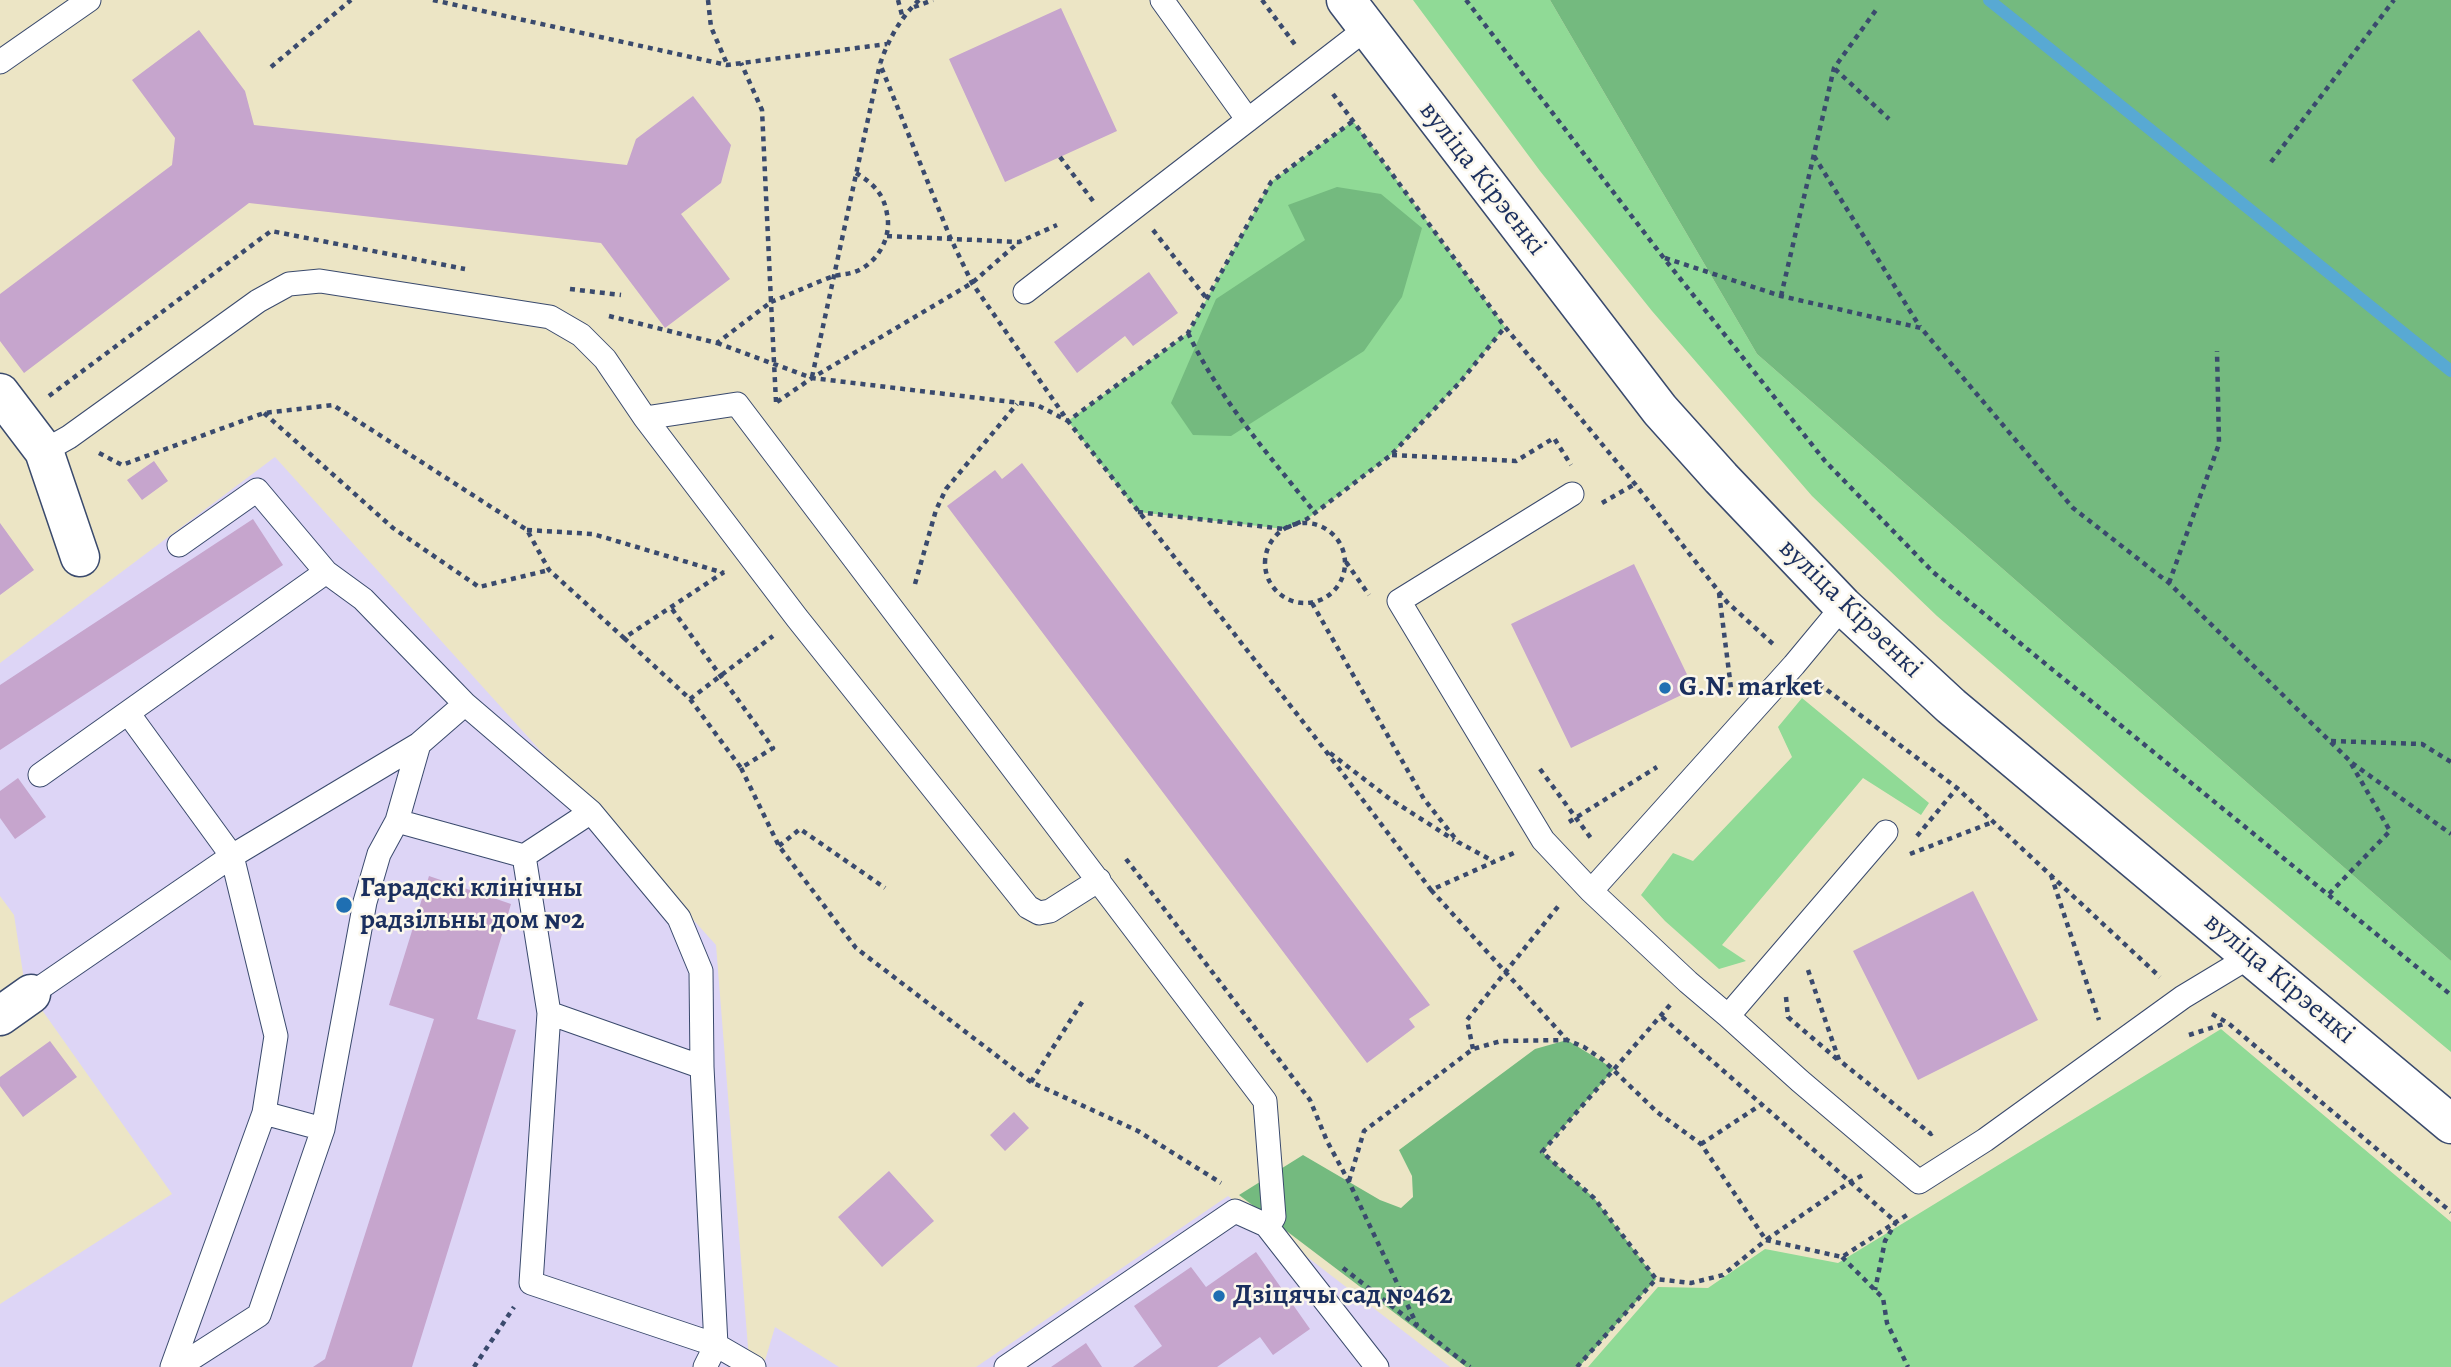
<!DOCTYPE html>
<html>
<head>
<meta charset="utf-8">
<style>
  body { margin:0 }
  canvas { display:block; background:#ece5c5 }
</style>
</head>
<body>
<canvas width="2451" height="1367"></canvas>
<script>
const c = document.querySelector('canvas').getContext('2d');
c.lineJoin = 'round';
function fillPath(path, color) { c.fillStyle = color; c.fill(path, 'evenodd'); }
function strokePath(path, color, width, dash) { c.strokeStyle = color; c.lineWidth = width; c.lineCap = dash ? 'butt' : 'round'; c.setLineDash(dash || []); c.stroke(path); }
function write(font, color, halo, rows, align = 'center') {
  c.font = font + ' Alegreya,serif'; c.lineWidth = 5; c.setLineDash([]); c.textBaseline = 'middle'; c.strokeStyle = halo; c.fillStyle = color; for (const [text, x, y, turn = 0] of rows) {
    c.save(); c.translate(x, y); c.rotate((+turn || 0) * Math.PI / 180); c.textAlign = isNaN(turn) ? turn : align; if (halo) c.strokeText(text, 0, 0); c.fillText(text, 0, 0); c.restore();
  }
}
const built = new Path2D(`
  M275 457 716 945 749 1360 747 1367H0V1304L172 1194 25 986 14 915 0 896V663Z
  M1228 1196 1450 1367H976Z
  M775 1327 839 1367H763Z`);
const green = new Path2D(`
  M1413 0H1550L1757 354 2451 961V1052L2140 792 1937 616 1812 496 1652 311 1540 171Z
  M1353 121 1505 327 1461 381 1391 455 1307 519 1284 529 1138 512 1068 421 1188 333 1271 182Z
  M1802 698 1929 803 1921 815 1863 778 1722 945 1746 961 1719 969 1665 921 1641 895 1673 853 1693 861 1792 757 1778 727Z
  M2221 1029 2451 1222V1367H1588L1658 1287 1708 1288 1765 1249 1838 1263Z`);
const forest = new Path2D(`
  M1550 0H2451V961L1757 354Z
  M1337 187 1381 194 1422 228 1402 297 1364 351 1231 436 1193 435 1171 403 1216 299 1305 240 1288 205Z
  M1567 1040 1614 1069 1542 1152 1594 1198 1656 1279 1579 1367H1466L1239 1195 1303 1155 1380 1200 1401 1208 1413 1197 1412 1176 1399 1150 1535 1049Z`);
const stream = new Path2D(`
  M1989 0 2451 371`);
const building = new Path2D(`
  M1061 8 1117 131 1005 182 949 59Z
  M199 30 245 91 254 125 627 165 636 139 693 96 731 145 721 183 681 214 730 279 665 328 601 243 249 203 24 373 0 341V294L172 165 175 138 132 80Z
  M1149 272 1178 313 1133 346 1125 336 1077 373 1054 342Z
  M154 461 168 481 142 500 127 480Z
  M1022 463 1430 1005 1409 1019 1415 1027 1367 1063 947 506 995 470 1002 479Z
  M253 519 283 565 0 750V685Z
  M0 523 34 570 0 595Z
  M1634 564 1694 689 1571 748 1511 624Z
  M18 778 46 817 15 839 0 818V791Z
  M429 876 511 904 477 1019 516 1030 412 1367H313L325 1359 434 1019 389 1005Z
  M1973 891 2038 1020 1918 1080 1853 951Z
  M50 1041 77 1077 23 1117 0 1086V1077Z
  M1014 1112 1029 1128 1005 1151 990 1135Z
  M889 1171 934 1221 882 1267 838 1217Z
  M1256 1252 1310 1329 1273 1355 1260 1337 1217 1367H1133L1162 1346 1134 1306 1191 1267 1206 1287Z
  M1086 1343 1102 1367H1051Z`);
const path = new Path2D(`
  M433 0 727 65 887 44
  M708 0 711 27 727 64
  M898 0 903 19
  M919 0C901 17 888 40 880 64L950 237 972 283 1068 421 1325 750 1431 890 1516 852
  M1262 0 1296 46
  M1466 0 1663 257 1825 461 1933 572 2451 995
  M914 7 933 0
  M271 67 351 0
  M1835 69 1889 119
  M1333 94 1505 327 1635 484 1727 602 1773 644
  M1814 156 1920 327
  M1060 157 1093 201
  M2271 162 2394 0
  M1153 230 1207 299
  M887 236 1019 242 1057 225
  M1665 258 1781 296 1921 328 2073 508 2169 583 2349 760 2390 831 2328 895
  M570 289 621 295
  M1781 296 1834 68 1876 10
  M609 316 717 343 771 302 762 110 741 63
  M1188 333C1220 400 1269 455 1315 513
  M717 343 812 378 1037 405 1068 421 1188 333 1271 182 1353 121
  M812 377 880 64
  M49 396 271 231 465 269
  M776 402 771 302C791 294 810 285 831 277 839 274 848 275 857 271 878 262 892 237 887 214 884 194 873 183 856 173
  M777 402 812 378 972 283 1019 242
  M264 413 393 528 479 587 549 570
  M99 453 122 465 264 413 333 405 527 530 549 570 624 638 724 572
  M1392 455 1516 461 1554 438 1571 465
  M1602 503 1635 484
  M1138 512 1284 529 1307 519 1391 455 1461 381 1505 327
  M1265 563a40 40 0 1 1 80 0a40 40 0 1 1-80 0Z
  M527 530 593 534 724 573
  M1346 562 1369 595
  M2169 583 2219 444 2217 351
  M915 584 936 510 946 489 1017 404
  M1719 593 1731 688
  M1312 603 1424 799 1458 842 1493 861
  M624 638 690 699 741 768 773 748 672 609
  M1819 684 1957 788 2160 977
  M690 699 773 636
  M2331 741 2422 744 2451 762
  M1330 753 1390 799 1454 840
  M2352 763 2451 834
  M741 768 779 846 856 948 1031 1082 1138 1131 1221 1183
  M1540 769 1593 841
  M1569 822 1657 767
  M1917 836 1957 788
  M779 846 800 829 885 888
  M1910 854 1993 822
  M1126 859 1310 1100 1327 1141 1349 1182 1417 1325
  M2051 875 2099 1020
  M1431 890 1567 1040 1584 1047 1603 1060 1657 1112 1701 1144 1766 1240 1850 1182 1863 1175
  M1808 970 1839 1060 1931 1134 1932 1133
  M1786 997 1788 1017 1838 1060
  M1670 1005 1542 1152 1594 1198 1656 1279 1691 1283 1723 1275 1766 1240 1842 1257 1910 1213
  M2212 1014 2228 1023 2451 1212
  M1662 1017 1896 1222 1885 1241 1875 1290
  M2189 1035 2227 1023
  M1473 1049 1467 1020 1560 904
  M1031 1082 1084 999
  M1701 1144 1762 1104
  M1349 1181 1364 1131 1473 1049 1501 1041 1567 1040
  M1842 1257 1883 1298 1887 1323 1908 1367
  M1343 1268 1470 1367
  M474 1367 514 1307
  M1577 1367 1656 1279`);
const service = new Path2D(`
  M1162 0 1248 120
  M0 62 89 0
  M1025 292 1367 28
  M645 418 797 618 1028 907 1039 913 1050 911 1099 880
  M44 451 69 437 258 301 289 284 320 281 550 317 581 335 605 359 645 418 737 404 1265 1101 1274 1217 1268 1227
  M1572 494 1399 601 1543 840 1591 891 1794 665 1843 606
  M179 545 257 490 326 572 363 599 465 704 591 812 679 918 701 971 702 1067 716 1345 705 1367
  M40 775 326 572
  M397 821 524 856
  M1591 891 1688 982 1728 1016 1886 832
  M31 994 232 856 128 713
  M549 1013 524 856 591 812
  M1728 1016 1800 1081 1919 1182 1985 1140 2183 997 2251 956
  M702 1067 549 1013 531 1283 716 1345 754 1367
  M264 1113 323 1129
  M172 1367 264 1113 276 1036 232 856 419 744 465 704
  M178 1367 259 1315 323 1129 365 902 379 854 397 821 419 744
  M1006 1367 1235 1211 1266 1225 1377 1367`);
const minor = new Path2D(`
  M0 393 44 451 80 557
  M0 1016 31 994`);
const tertiary = new Path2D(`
  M1346 0 1660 410 1721 478 1843 606 1951 706 2451 1124`);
const markers = [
  [1665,688,7,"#1f6fb2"],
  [344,905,9,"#1f6fb2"],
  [1219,1296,7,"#1f6fb2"]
];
const streetNames = [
  ["вуліца Кірэенкі",1482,179,52],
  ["вуліца Кірэенкі",1850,609,44],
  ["вуліца Кірэенкі",2279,979,40]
];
const poiNames = [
  ["G.N. market",1679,688],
  ["Гарадскі клінічны",360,889],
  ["радзільны дом №2",360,921],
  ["Дзіцячы сад №462",1233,1296]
];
fillPath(built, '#ddd5f6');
fillPath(green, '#90da96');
fillPath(forest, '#74ba7f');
strokePath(stream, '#58a9d3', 12);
fillPath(building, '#c6a5cd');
strokePath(service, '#3a4a6d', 25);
strokePath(minor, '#3a4a6d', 41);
strokePath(tertiary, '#3a4a6d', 41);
strokePath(path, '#3a4a6d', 4.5, [5, 5]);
strokePath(service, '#fff', 23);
strokePath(minor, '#fff', 38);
strokePath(tertiary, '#fff', 38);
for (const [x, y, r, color] of markers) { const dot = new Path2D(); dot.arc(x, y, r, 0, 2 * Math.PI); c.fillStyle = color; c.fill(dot); strokePath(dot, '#fbf7ec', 2.5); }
write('28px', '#1b2f5e', '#fbf7ec', streetNames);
write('bold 28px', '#1b2f5e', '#fbf7ec', poiNames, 'left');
</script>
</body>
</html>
